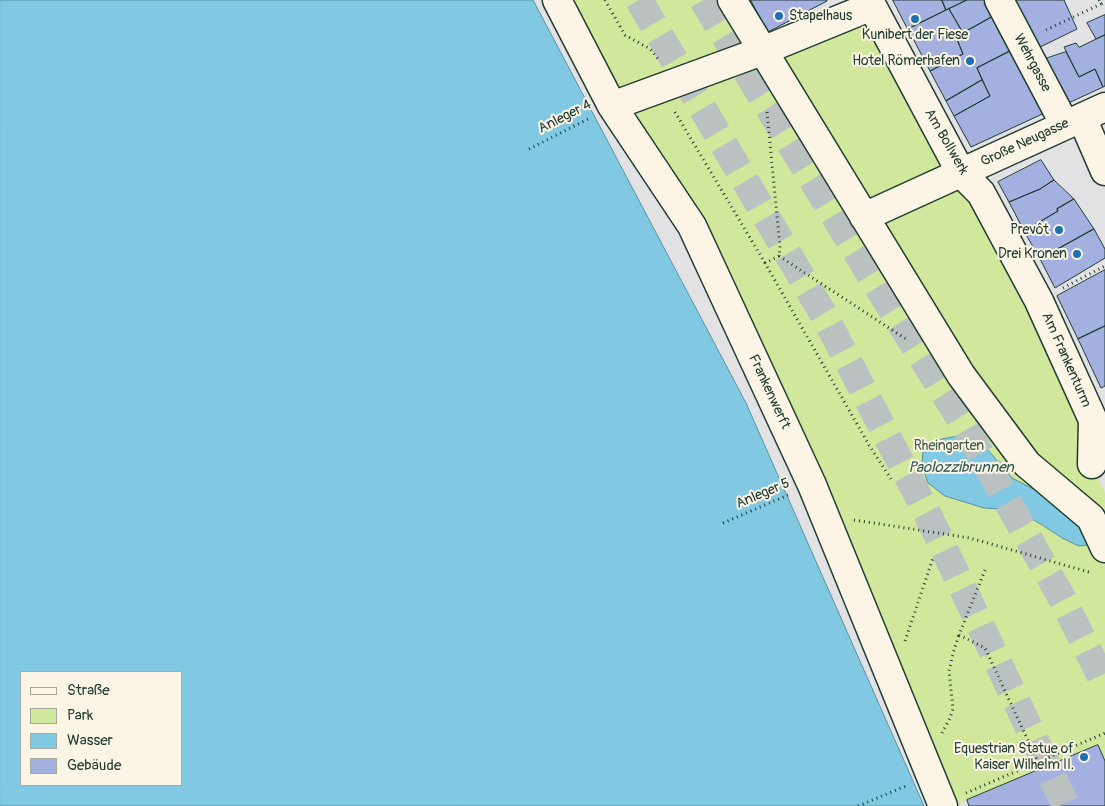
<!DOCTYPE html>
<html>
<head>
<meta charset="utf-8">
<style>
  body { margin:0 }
  #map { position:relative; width:1105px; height:806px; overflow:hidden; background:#e2e1e4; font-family:Pangolin,sans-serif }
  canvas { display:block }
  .legend { position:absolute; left:20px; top:671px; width:162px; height:115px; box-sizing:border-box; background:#fcf5e5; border:1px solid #a4ab9e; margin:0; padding:6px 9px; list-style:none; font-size:15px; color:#1f3d34 }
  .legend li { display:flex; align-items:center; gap:10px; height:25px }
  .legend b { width:25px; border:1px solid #a4ab9e }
</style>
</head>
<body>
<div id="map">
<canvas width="1105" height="806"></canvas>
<ul class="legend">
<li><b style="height:6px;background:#fcf5e5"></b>Straße</li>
<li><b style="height:14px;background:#d0e79c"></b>Park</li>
<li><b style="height:14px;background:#81c9e2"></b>Wasser</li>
<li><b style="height:14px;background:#a4b1e0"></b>Gebäude</li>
</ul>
</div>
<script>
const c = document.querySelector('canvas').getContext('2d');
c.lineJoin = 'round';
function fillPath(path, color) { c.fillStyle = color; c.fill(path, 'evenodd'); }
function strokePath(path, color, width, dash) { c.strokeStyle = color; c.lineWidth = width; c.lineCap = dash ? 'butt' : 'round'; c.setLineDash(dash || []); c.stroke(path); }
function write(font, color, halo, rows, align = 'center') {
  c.font = font + ' Pangolin,sans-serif'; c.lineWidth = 4; c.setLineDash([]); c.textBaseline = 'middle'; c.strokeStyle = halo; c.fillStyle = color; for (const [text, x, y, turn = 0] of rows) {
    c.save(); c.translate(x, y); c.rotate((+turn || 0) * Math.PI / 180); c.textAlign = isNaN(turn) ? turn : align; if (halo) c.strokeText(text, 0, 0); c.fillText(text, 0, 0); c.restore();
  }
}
const green = new Path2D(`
  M557 0H732L762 50 872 6 1093 420 1092 464 1105 493V760L1098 744 953 806 692 226Z`);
const water = new Path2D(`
  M0 0H533L746 403 924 806H0ZM181 672V785H21V672Z
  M958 436H976L1012 478 1047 496 1076 523 1087 537V545L1079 546 1062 538 1044 526 1016 510 984 508 945 496 928 483 922 466 923 449 942 439Z`);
const building = new Path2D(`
  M751 0H827V1L768 32Z
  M893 0H942L946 10 908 29Z
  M942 0H967L946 10Z
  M967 0H993L999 13 963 33 949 9Z
  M1010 0H1064L1077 29 1034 50Z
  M949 9 963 33 956 37 963 54 930 71 908 29Z
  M999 13 1018 47 977 68 982 80 946 101 930 71 963 54 956 37Z
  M1105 15V35L1096 39 1087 23Z
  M1105 35V86L1103 87 1095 69 1079 77 1064 47 1076 43 1079 47Z
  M1018 47 1051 110 971 147 954 116 990 96 977 68Z
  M1066 52 1079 77 1095 69 1103 87 1062 106 1039 61Z
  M982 80 990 96 954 116 946 101Z
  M1041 160 1054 180 1040 189 1009 202 998 182Z
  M1054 180 1074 199 1057 209 1058 211 1024 231 1009 202 1040 189Z
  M1074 199 1094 229 1040 259 1024 231 1058 211 1057 209Z
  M1094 229 1105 249V258L1055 288 1040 259Z
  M1105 270V326L1078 339 1057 296Z
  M1105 326V386L1101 388 1078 339Z
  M1098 745 1105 761V806H969L967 800Z`);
const primaryTunnel = new Path2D(`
  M639 0 825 317 928 515 1066 806
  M703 0 876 284 963 423 1063 600 1105 685`);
const path = new Path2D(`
  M605 0 625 35 650 49 660 61
  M1099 0 1101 4 1105 2
  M1046 30 1101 4
  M675 112 765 263
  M767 112 780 247 779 256
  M529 149 590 118
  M779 256 765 263 869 445 891 479
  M779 256 906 339
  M1063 288 1105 266
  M854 520 970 538 1092 573
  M723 523 788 495
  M985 570 959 635 985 648 1038 762
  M905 641 933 558
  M942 733 950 718 953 709 949 671 954 650 959 635
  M966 793 1105 733
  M858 806 906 786`);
const street = new Path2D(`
  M557 0 612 106 692 226 812 485 943 806
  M732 0 961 375 1027 464 1091 518 1105 548
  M868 0 872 6 961 173 981 193 1039 301 1093 420 1092 464
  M999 0 1065 125
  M612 106 762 51 872 6
  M1082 118 1105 171
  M864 217 1105 107`);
const markers = [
  [779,16,5,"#1f6fb2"],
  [915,19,5,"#1f6fb2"],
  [970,61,5,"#1f6fb2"],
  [1059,230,5,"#1f6fb2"],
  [1077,254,5,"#1f6fb2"],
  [1084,757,5,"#1f6fb2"]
];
const poiNames = [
  ["Stapelhaus",789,16,"left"],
  ["Kunibert der Fiese",915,35,"center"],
  ["Hotel Römerhafen",960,61],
  ["Prevôt",1049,230],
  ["Drei Kronen",1067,254],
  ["Equestrian Statue of",1074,749],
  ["Kaiser Wilhelm II.",1074,765]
];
const streetNames = [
  ["Wehrgasse",1032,63,62],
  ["Anleger 4",565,117,-27],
  ["Am Bollwerk",946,142,60],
  ["Große Neugasse",1025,143,-25],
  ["Am Frankenturm",1066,360,66],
  ["Frankenwerft",769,392,65],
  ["Anleger 5",763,494,-23]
];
const parkNames = [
  ["Rheingarten",949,446]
];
const waterNames = [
  ["Paolozzibrunnen",961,468]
];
fillPath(green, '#d0e79c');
fillPath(water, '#81c9e2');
strokePath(water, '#5a919c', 1);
fillPath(building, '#a4b1e0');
strokePath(building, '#1f3d34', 1);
strokePath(primaryTunnel, '#bbc0c1', 28, [28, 14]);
strokePath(street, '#1f3d34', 31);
strokePath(path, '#1f3d34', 3, [1, 4]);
strokePath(street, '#fcf5e5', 28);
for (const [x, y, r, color] of markers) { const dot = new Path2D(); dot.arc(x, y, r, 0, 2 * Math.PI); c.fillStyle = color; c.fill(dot); strokePath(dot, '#fcf5e5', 2); }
write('14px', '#1f3d34', '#fcf5e5', poiNames, 'right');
write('14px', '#1f3d34', '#fcf5e5', streetNames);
write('14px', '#425f49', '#fcf5e5', parkNames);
write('italic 15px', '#335957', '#fcf5e5', waterNames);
</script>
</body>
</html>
